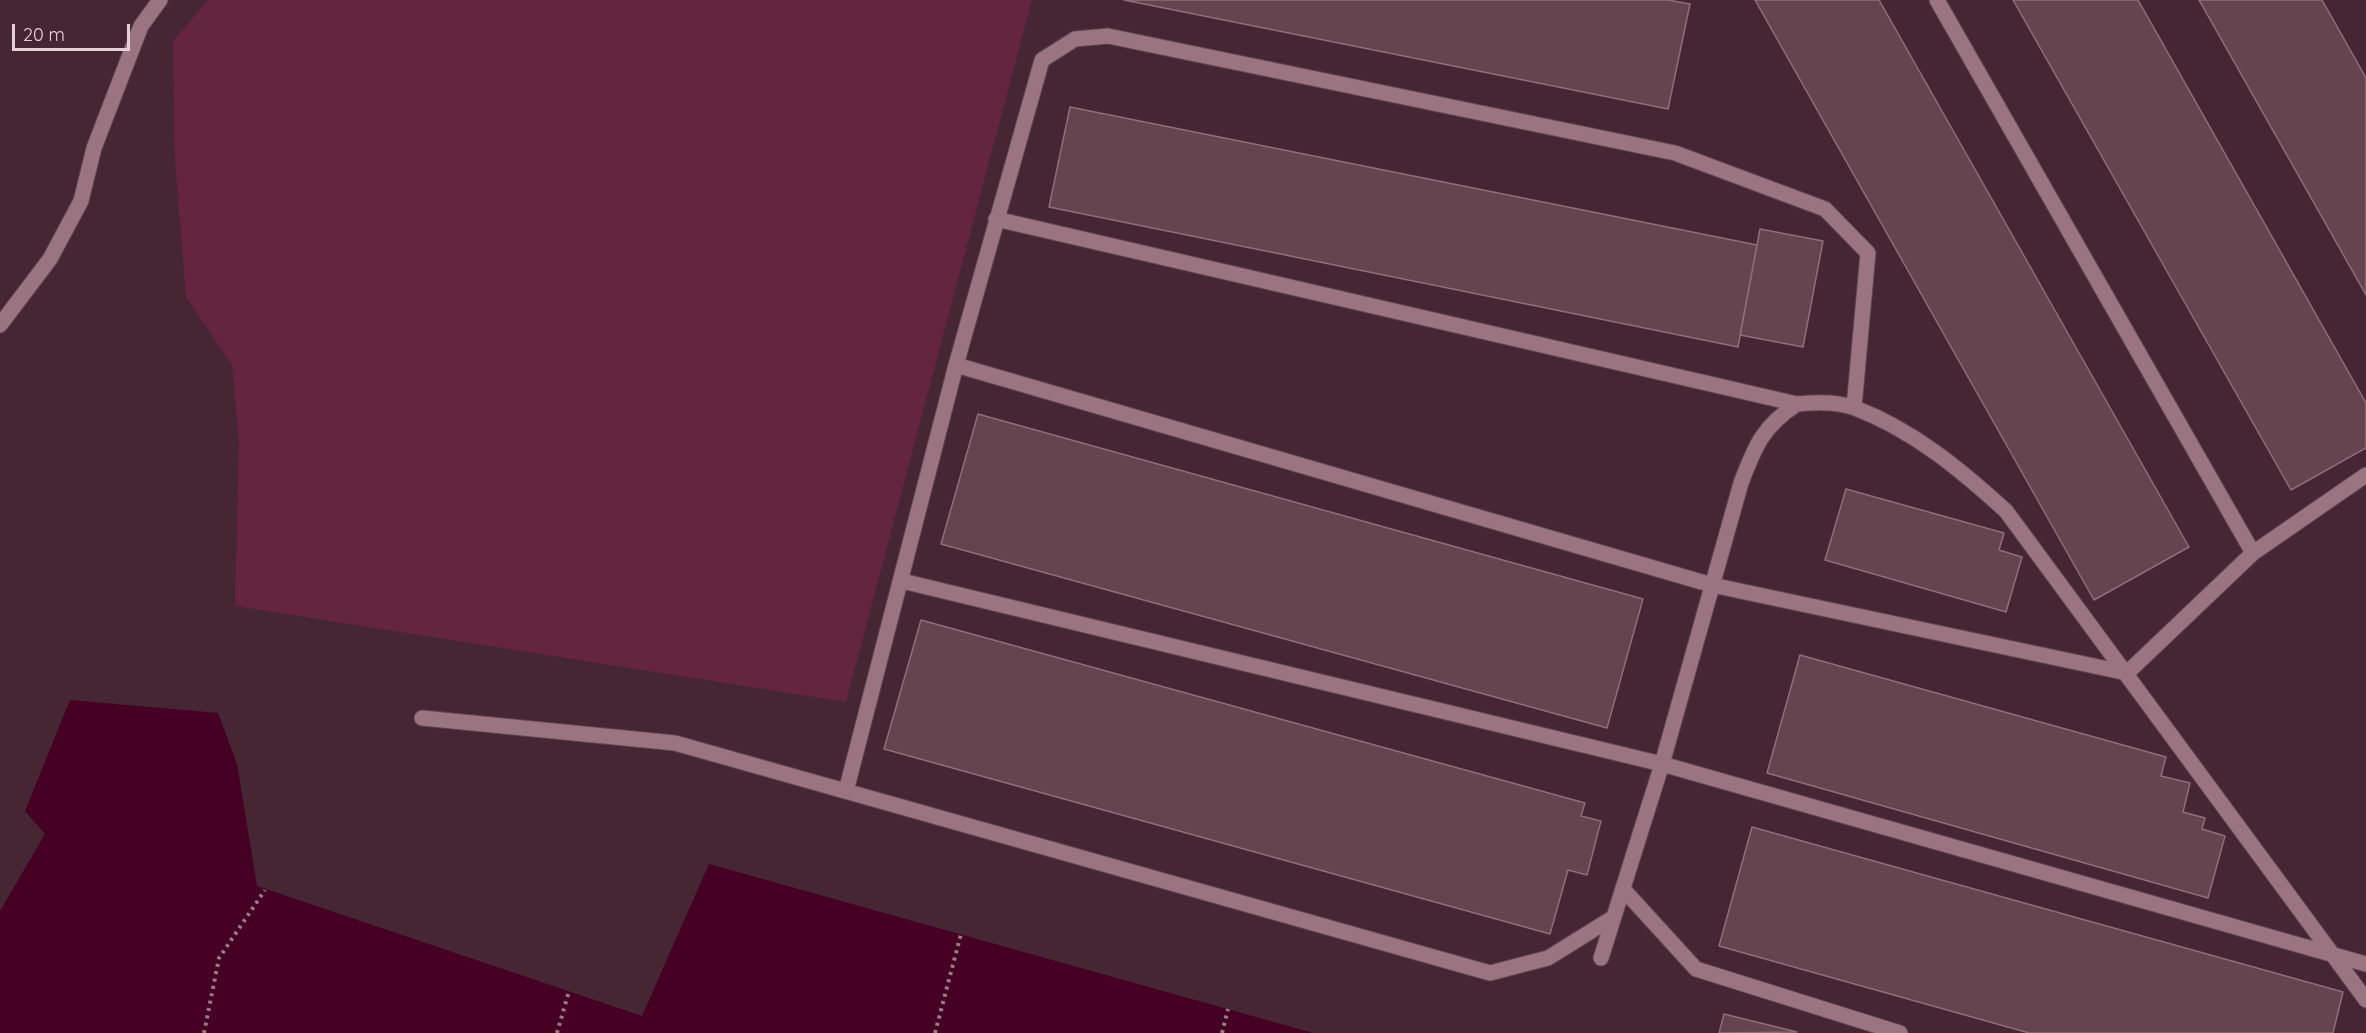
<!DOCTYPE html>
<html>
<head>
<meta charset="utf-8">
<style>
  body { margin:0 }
  #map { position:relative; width:2366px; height:1033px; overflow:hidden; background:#452632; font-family:Quicksand,sans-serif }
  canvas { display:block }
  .scale { position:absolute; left:12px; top:24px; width:118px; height:27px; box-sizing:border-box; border:3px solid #e5d0d7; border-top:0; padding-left:8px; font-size:18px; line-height:21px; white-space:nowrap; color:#e5d0d7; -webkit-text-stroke:4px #452632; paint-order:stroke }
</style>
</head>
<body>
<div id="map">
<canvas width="2366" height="1033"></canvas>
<div class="scale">20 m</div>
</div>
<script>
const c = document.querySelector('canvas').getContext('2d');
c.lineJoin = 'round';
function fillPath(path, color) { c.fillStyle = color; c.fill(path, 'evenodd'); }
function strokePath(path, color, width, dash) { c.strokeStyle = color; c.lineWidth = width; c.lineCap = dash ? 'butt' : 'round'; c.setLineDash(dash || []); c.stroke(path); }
const green = new Path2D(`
  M208 0H1032L846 702 235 606 239 443 232 365 186 297 175 160 173 41Z`);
const water = new Path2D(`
  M70 700 218 713 237 764 257 886 642 1016 709 864 1313 1033H0V911L45 834 25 811Z`);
const building = new Path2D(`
  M1124 0H1668L1690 4 1668 109Z
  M1755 0H1879L2189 547 2094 600Z
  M2013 0H2138L2366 403V448L2291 490Z
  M2199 0H2322L2366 78V295Z
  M1070 107 1757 245 1738 347 1049 207Z
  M1760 229 1823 241 1803 347 1740 335Z
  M978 414 1643 599 1607 728 941 544Z
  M1846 489 2004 533 1999 550 2022 557 2006 612 1825 560Z
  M921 620 1585 803 1581 816 1601 821 1587 875 1568 870 1550 934 884 749Z
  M1800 655 2166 757 2161 776 2190 783 2183 812 2205 818 2202 829 2225 836 2208 898 1767 773Z
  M1752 827 2343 992 2333 1033H2029L1719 946Z
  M1724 1014 1797 1032 1719 1033Z`);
const path = new Path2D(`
  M204 1033 219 958 265 890
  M557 1033 569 991
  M935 1033 961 934
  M1222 1033 1228 1009`);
const service = new Path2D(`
  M1937 0 2253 553
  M996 219 1797 404C1816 402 1837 401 1855 408 1913 430 1961 470 2006 511L2366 1000
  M956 365 1712 585 2127 673 2253 553 2366 475
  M902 581 1662 764 2366 964
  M422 718 675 743 1490 973 1548 958 1614 917
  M846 791 956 365 1042 60 1075 39 1108 36 1675 153 1825 209 1868 253 1854 407
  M1623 889 1696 969 1900 1033
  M1601 958 1662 764 1741 483C1755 446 1763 426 1797 404`);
const minor = new Path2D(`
  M0 325 50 259 81 201 94 148 141 26 160 0`);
fillPath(green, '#652540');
fillPath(water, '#450023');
fillPath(building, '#65434f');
strokePath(building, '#926d7a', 1.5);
strokePath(service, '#5f444e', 17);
strokePath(minor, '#5f444e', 17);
strokePath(path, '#977d86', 4, [3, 4.5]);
strokePath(service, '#9a7481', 15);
strokePath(minor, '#9a7481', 15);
</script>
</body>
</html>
